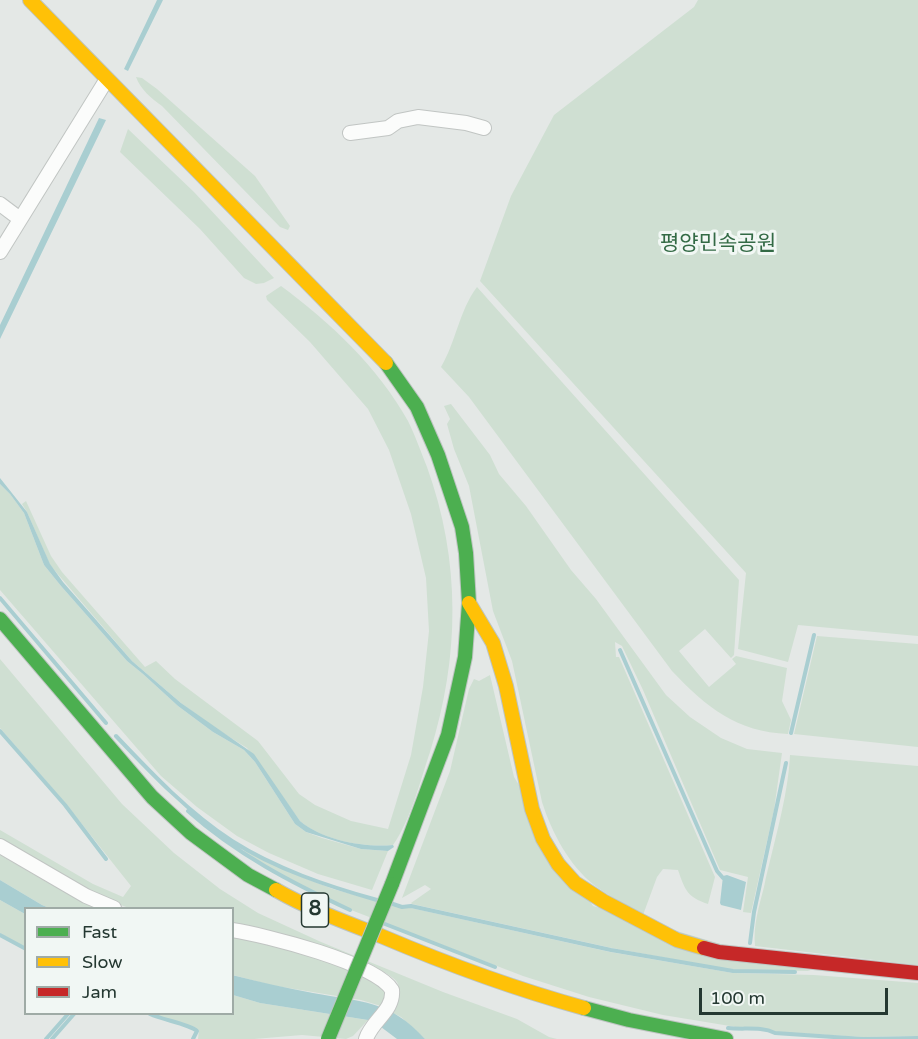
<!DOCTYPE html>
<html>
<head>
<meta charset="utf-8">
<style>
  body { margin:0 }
  #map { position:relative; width:918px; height:1039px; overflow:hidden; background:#e4e8e6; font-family:"Varela Round",sans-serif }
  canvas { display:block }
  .legend { position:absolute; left:24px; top:907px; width:210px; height:108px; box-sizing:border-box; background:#f1f7f4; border:2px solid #9faba6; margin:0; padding:8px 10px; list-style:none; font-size:18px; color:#243831 }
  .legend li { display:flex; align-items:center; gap:12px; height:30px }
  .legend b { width:30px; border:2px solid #9faba6 }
  .scale { position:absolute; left:699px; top:988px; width:189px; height:27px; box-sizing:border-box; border:3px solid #243831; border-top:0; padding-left:8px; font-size:18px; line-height:21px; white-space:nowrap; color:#243831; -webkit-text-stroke:4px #f1f7f4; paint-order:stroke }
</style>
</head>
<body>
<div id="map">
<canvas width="918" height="1039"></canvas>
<ul class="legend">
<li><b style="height:8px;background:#4caf50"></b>Fast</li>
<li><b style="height:8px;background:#ffc107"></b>Slow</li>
<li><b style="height:8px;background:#c62828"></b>Jam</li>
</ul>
<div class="scale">100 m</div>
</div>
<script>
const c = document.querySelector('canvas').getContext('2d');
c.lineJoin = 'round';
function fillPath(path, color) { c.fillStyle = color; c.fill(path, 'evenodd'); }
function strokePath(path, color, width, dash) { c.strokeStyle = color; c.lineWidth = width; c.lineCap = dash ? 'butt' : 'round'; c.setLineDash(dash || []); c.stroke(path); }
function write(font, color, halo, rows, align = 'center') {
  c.font = font + ' "Varela Round","Noto Sans KR",sans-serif'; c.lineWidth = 6; c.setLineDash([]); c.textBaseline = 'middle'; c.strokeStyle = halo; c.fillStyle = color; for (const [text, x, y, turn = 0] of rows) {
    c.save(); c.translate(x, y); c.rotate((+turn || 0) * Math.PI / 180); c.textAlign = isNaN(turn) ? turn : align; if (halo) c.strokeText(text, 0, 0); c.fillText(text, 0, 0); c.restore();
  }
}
const green = new Path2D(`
  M698 0H918V636L798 625 788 662 738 649 746 573 480 281 511 196 554 115 694 7Z
  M136 77 142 78 157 89 255 176 290 226 288 230 280 227 162 106C151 98 141 90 136 77Z
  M128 129 194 192 274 278 264 283 256 284 244 278 200 229 120 152Z
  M281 286C330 322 378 367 408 421 415 435 421 452 427 467 461 561 460 657 430 752 420 781 411 820 393 845 365 848 321 840 300 821L247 748 215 728 181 703 132 661 50 565 27 512 22 504 26 501 51 556 62 572 145 667 156 661 175 679 258 741 299 794 315 805 351 821 388 829 411 755 423 687 429 631 426 578 411 514 389 450 368 409 310 342 267 300 266 296Z
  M477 287 739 580 734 655 731 658 705 629 679 651 709 687 736 664 732 659 736 656 787 668 782 701 791 720 788 734C737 732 706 707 672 671L469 397 441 367C456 342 459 311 477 287Z
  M451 404 490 455 499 474 526 506 571 570 596 599 666 695 690 717 721 738 747 749 782 753 774 810 751 913 743 912 748 877 720 870 643 690 622 646 615 642 616 657H619L715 877 708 904C687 897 685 890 678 870L663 869 657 877 643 915C627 905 609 896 594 885 569 865 552 833 542 802L512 661 493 611 469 486 454 449 447 424 450 419 444 406Z
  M0 484 10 494 24 513 44 565 61 586 127 661 143 674 178 706 213 732 244 750 255 762 295 824 306 832 322 838 361 849 388 851 372 890 318 874 269 853 237 836 197 807 161 776 0 590Z
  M817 636 918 644V747L794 734Z
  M0 659 122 804 174 853 220 889 258 913 321 942 443 992 517 1019 549 1037 557 1039H425L401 1017 393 1013C397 1004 402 991 397 982 385 962 260 932 233 924L232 908H129L99 897 0 841V830L93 884 123 897 131 886 66 804 0 728Z
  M490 675 514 777 593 906 811 971 732 970 612 948 412 904 411 903 431 889 425 885 402 898 450 771 469 689 474 679 479 681Z
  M790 755 918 766V965L755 946C753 926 759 906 764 887 773 845 788 798 790 755Z
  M245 850 289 872 333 889 402 908H411L610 952 733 973 814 975 918 983V1036L863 1037 775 1032 755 1027H736L663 1015 589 997 523 976 351 910 297 884 243 852Z
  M0 855 45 881 99 908H49L42 905 0 880Z
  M0 900 25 914V948L0 933Z
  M232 935C258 941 378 970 385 993 386 999 383 1002 381 1006L361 1000 270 985 233 975Z
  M233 995 260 1003 368 1020 353 1036 346 1039 302 1035 254 1039H198L199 1030 152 1014H232Z`);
const water = new Path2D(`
  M157 0H163L128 71 124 69Z
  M99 118 106 120 0 339V325Z
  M0 478 27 512 50 564 63 582 132 661 181 703 254 754 300 821C322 840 365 848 393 845L394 847 388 851 361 849 306 832 295 824 255 762 244 750 213 732 178 706 143 674 127 661 61 586 44 565 24 513 10 494 0 484Z
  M727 875 746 882 741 910 721 905 720 903 723 876Z
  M0 880 42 905 49 908H26L25 914 0 900Z
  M232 975C259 982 286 988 313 993 361 1002 390 1000 425 1039H397L381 1027 368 1020 260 1003 233 995Z`);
const stream = new Path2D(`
  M0 598 106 723
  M620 650 717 871 723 878
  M0 731 65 805 106 859
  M791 733 814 635
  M116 736C152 774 188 812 232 841 276 869 327 886 377 900
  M188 811C236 854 292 883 350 910
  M393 904 402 907 411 906 611 950 733 971 795 972
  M385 924 495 967
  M0 935 26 949
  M750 943 754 912 786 763
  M150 1014C163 1020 189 1024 197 1031L193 1039
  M728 1028C743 1030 761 1026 775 1033L863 1039 918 1038
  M46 1039 68 1014
  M52 1039 74 1014`);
const street = new Path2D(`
  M350 133 388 128 398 121 418 117 466 123 484 128
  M0 204 20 219
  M0 252 107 79
  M0 846 86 896 114 908
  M232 930C265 935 376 963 392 990 394 1011 372 1020 366 1039`);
const fast = new Path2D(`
  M386 363 417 407 438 455 462 527 466 553 469 603 465 657 448 735 392 884
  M0 619 152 797 191 833 248 875 276 890
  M584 1008 629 1020 726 1039`);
const slow = new Path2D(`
  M30 0 386 363
  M469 603 493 643 506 686 532 809 543 839 558 864 575 883 603 901 677 940 704 948
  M276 890C309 909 345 922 381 936 447 964 515 989 584 1008`);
const jam = new Path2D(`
  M704 948 719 952 918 973`);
const fastBridge = new Path2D(`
  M328 1039 392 884`);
const shields = [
  [315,910,27]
];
const shieldNames = [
  ["8",315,910]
];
const parkNames = [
  ["평양민속공원",718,244]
];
fillPath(green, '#cfdfd2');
fillPath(water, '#a9ced1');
strokePath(stream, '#a9ced1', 4);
strokePath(street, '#c1c5c3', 16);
strokePath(fast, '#bdc4c1', 16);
strokePath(slow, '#bdc4c1', 16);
strokePath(jam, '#bdc4c1', 16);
strokePath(street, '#fbfcfb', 14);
strokePath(fast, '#4caf50', 14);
strokePath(slow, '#ffc107', 14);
strokePath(jam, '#c62828', 14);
strokePath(fastBridge, '#bdc4c1', 16, []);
strokePath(fastBridge, '#4caf50', 14);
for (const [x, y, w] of shields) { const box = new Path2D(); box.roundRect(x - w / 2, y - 17, w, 34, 4.5); c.fillStyle = '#f1f7f4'; c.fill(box); strokePath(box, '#243831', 1.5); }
write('bold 20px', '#243831', null, shieldNames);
write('21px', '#336a45', '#f1f7f4', parkNames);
</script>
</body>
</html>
